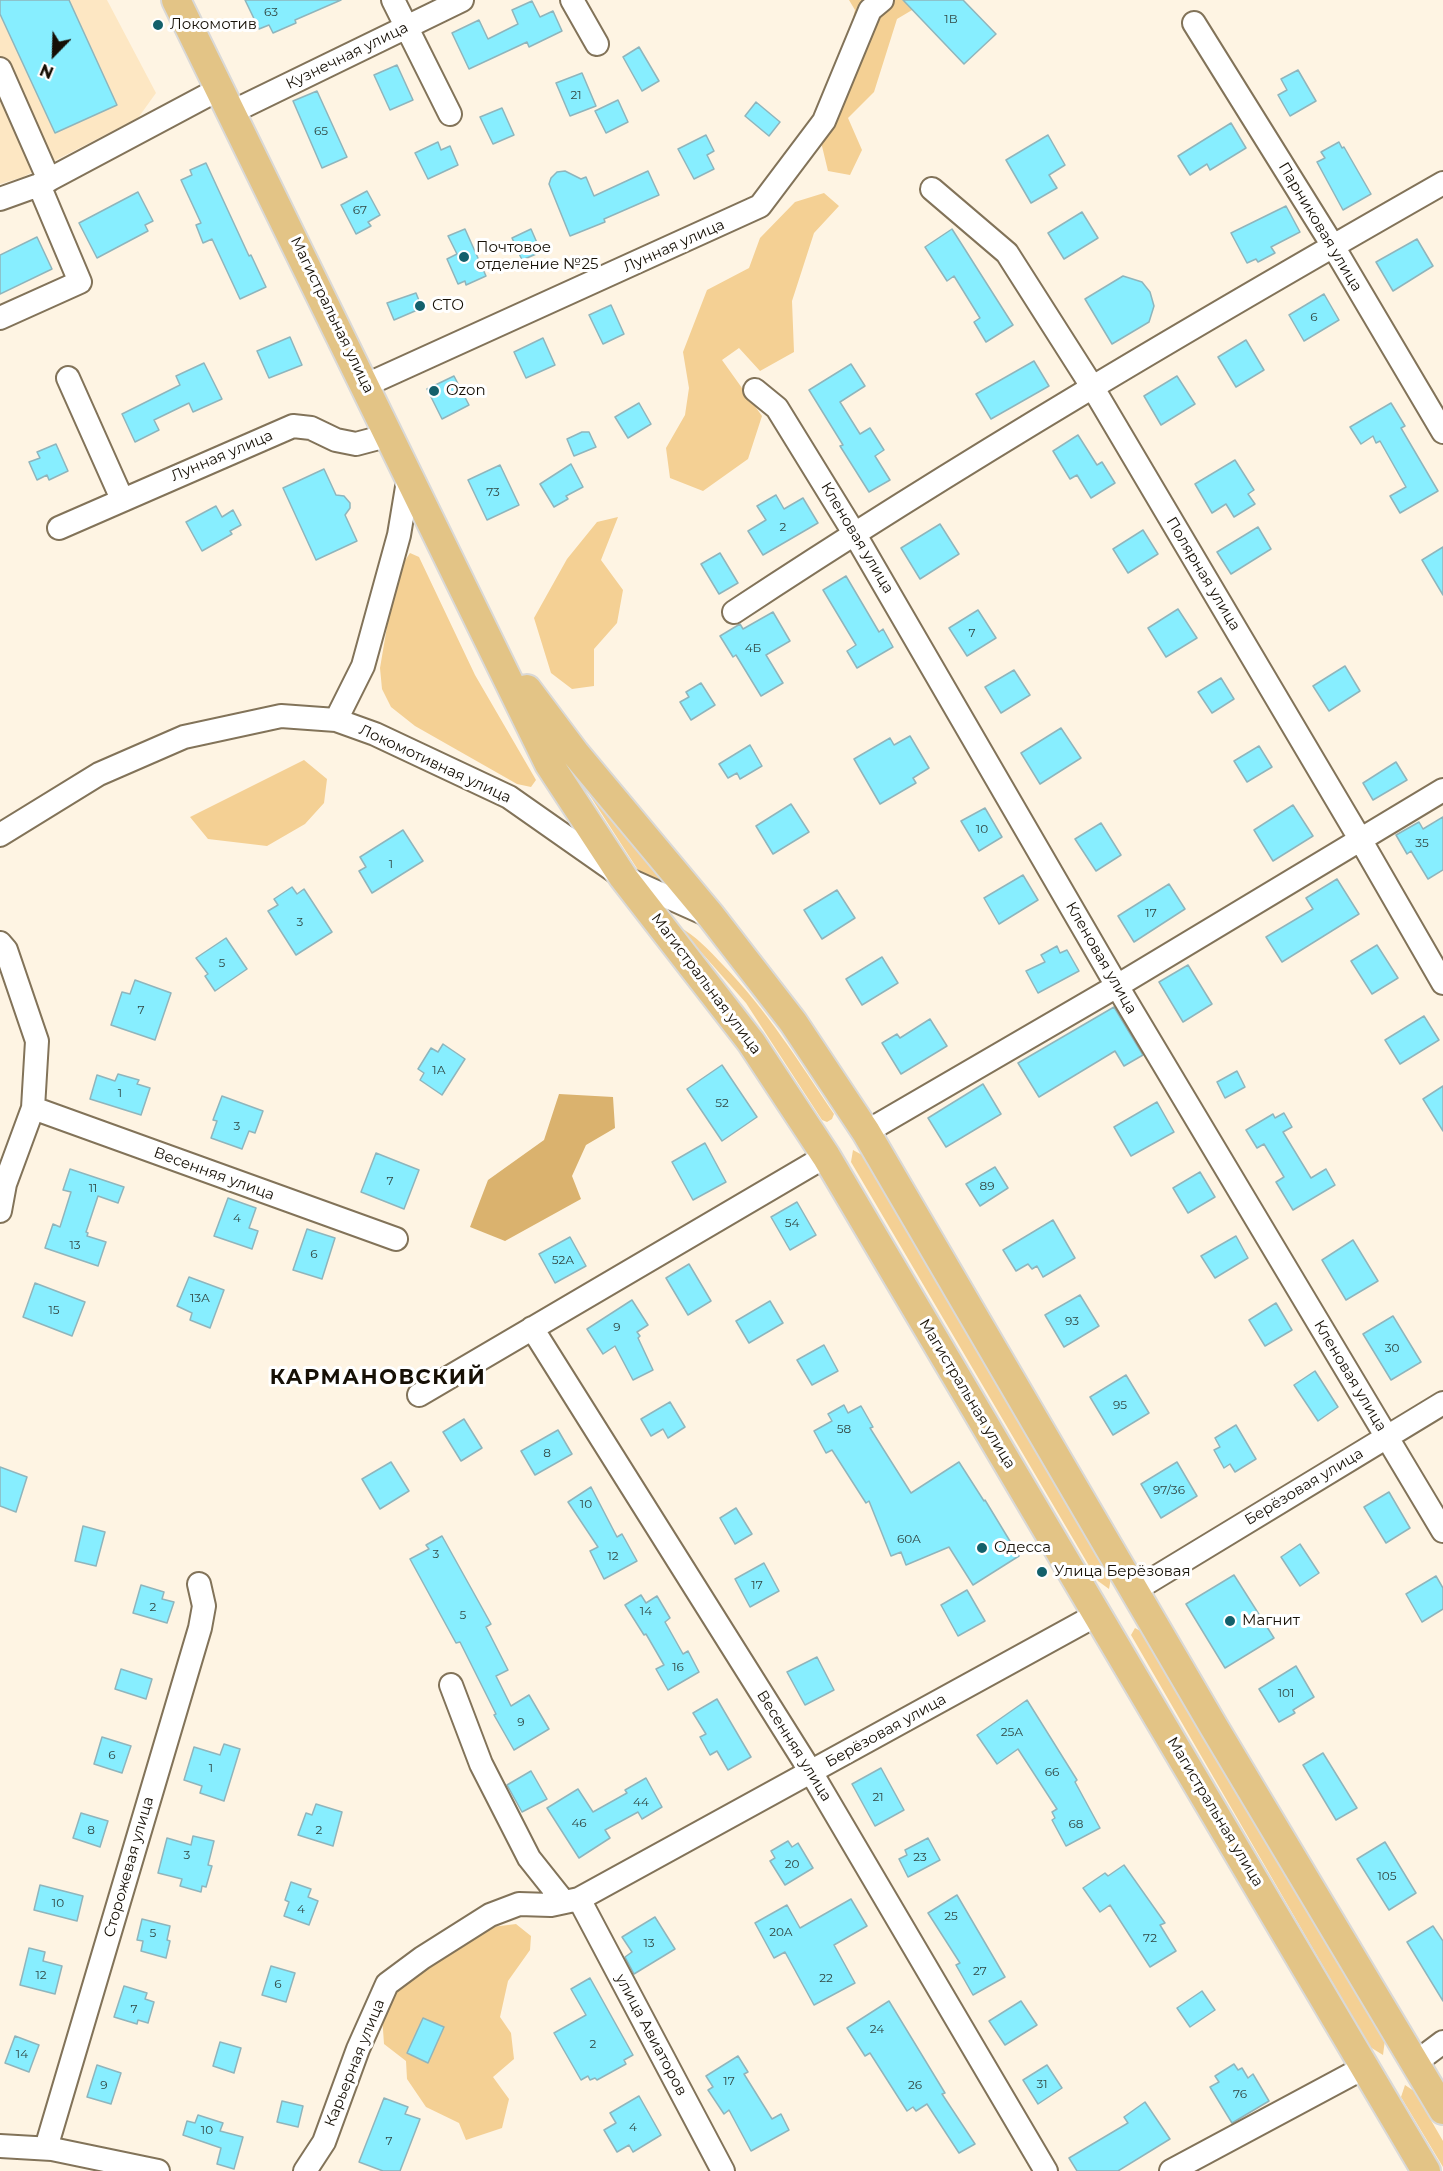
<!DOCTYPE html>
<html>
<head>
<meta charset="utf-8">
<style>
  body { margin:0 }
  #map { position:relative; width:1443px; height:2171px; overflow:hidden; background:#fef4e3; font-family:Montserrat,sans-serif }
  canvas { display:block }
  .north { position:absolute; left:24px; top:24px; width:60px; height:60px; -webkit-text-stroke:4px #fff; paint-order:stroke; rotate:203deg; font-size:16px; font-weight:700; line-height:24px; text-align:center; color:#161006 }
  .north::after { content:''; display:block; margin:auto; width:21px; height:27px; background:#161006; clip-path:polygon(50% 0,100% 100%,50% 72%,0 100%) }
</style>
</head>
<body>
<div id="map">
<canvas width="1443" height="2171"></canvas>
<div class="north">N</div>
</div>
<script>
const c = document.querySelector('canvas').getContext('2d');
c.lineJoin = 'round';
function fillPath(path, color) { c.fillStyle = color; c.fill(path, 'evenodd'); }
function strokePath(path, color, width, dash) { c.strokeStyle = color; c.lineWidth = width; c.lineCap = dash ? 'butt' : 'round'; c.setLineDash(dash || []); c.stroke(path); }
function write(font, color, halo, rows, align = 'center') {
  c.font = font + ' Montserrat,sans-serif'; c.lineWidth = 6; c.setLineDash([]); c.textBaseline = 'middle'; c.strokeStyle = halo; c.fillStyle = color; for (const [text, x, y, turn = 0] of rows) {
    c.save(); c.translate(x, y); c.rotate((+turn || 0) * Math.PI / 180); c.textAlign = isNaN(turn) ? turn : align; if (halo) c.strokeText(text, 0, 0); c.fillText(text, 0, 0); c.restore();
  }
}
const built = new Path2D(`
  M0 0H107L156 93 138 118 23 177 0 184Z`);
const green = new Path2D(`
  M849 0H929L897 19 874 92 848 118 862 150 850 175 828 171 821 142 855 10Z
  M824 193 839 206 814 233 792 301 794 352 760 371 739 348 722 360 762 416 748 459 703 491 670 478 666 448 685 415 689 388 683 352 707 290 749 268 760 238 795 202Z
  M618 517 601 560 623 590 617 623 594 649V686L572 689 551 673 534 618 567 559 597 522Z
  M410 553 419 557 475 675 536 780 531 787 517 784 415 726 391 707 382 689 380 668 391 603 402 565Z
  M304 760 327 779 324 803 305 824 267 846 208 839 190 817Z
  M576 774 674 888 638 870Z
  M678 926C696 936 709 950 723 965 767 1010 799 1062 834 1114L832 1119 827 1122 822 1120 746 1003Z
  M853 1150 864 1156 1111 1578 1109 1589 1098 1581 851 1162Z
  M1135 1628 1144 1633 1385 2040 1383 2055 1370 2047 1131 1635Z
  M516 1924 531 1936 530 1950 508 1981 500 2017 511 2033 514 2059 493 2077 509 2099 502 2128 466 2140 459 2123 426 2107 407 2079 406 2061 384 2044 382 2015 396 1990 454 1947 492 1927Z
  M1405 2085 1414 2091 1443 2141V2167L1401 2097Z`);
const water = new Path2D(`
  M559 1094 613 1097 615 1128 586 1145 572 1176 581 1199 505 1241 470 1227 488 1180 544 1140Z`);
const building = new Path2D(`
  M0 0H69L117 105 55 133 0 14Z
  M245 0H341L295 20 296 23 273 33 269 25 259 29Z
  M903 0H963L996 34 964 64Z
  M532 1 540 17 553 11 562 31 529 47 527 42 469 69 452 33 479 20 488 39 518 24 512 10Z
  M639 47 659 81 642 91 623 57Z
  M397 65 413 100 390 110 374 75Z
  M1298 70 1316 101 1290 116 1278 95 1287 90 1281 79Z
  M582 73 596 106 570 116 556 83Z
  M317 91 347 157 322 168 293 101Z
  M618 100 628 122 606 133 595 111Z
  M756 102 780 122 769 136 745 116Z
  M502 108 514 135 493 144 480 117Z
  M1231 123 1246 148 1210 170 1207 164 1190 175 1178 156Z
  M706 135 714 151 707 155 714 169 694 179 678 149Z
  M1048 135 1065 165 1049 175 1057 188 1031 203 1006 160Z
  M438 142 441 150 450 146 458 165 428 179 415 153Z
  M1339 142 1342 148 1344 147 1371 194 1343 210 1317 162 1325 158 1321 152Z
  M206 163 249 256 251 255 266 287 240 299 212 239 203 243 196 225 201 223 181 180 192 175 190 170Z
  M565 171 581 179 586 177 594 196 648 171 659 195 604 219 605 222 570 236 549 184 551 178 557 172Z
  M367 191 380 215 368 222 371 226 356 234 341 205Z
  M138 192 153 221 145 225 148 231 97 258 79 223Z
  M1286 206 1300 232 1271 247 1275 253 1258 262 1256 259 1247 263 1231 233Z
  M1082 212 1098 238 1064 259 1048 233Z
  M465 229 486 276 466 285 465 281 458 284 447 259 457 254 448 236Z
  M531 229 541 252 522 260 512 238Z
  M952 229 1013 325 986 342 974 322 980 318 954 276 947 281 925 247Z
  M37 237 52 269 0 294V255Z
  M1417 239 1433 266 1393 291 1376 262Z
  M1123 276 1142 282 1150 292 1154 306 1149 322 1112 344 1085 299Z
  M416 293 422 308 394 320 387 303Z
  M1324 294 1339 320 1304 341 1289 315Z
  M611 305 624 334 603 344 589 315Z
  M290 337 302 365 269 378 257 351Z
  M543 338 555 365 526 378 514 352Z
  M1246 340 1264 370 1236 387 1218 357Z
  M1034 361 1049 386 991 419 976 394Z
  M204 363 222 399 193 412 189 403 154 420 159 430 135 442 122 414 180 385 176 376Z
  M851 364 865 386 840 402 860 434 870 428 884 450 875 456 890 480 869 492 840 446 843 445 809 390Z
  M454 376 469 405 442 419 427 389Z
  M1177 376 1195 404 1161 425 1144 396Z
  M639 403 651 424 628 438 615 417Z
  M1391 403 1405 426 1401 428 1438 491 1400 513 1390 496 1406 487 1380 441 1376 443 1373 436 1361 444 1350 427Z
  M582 432H589L596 447 574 456 567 439Z
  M1078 435 1097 465 1102 462 1115 483 1091 498 1077 475 1070 479 1053 451Z
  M56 444 68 471 49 480 47 475 37 480 29 462 40 458 37 452Z
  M1235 460 1254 490 1248 494 1255 504 1234 517 1226 504 1212 513 1195 484Z
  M571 464 583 487 566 496 568 499 554 507 540 484Z
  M500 465 519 505 487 520 468 480Z
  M324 469 336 495 344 496 350 503V508L345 515 357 541 316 560 283 488Z
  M776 495 784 509 803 498 818 523 763 555 748 531 766 520 757 506Z
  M216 506 222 517 233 510 241 525 230 531 232 534 202 551 186 522Z
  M940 524 959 554 920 579 901 548Z
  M1258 527 1271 549 1231 574 1217 552Z
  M1143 530 1158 554 1128 573 1113 549Z
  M1443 547V595L1422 560Z
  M720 553 738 583 719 594 701 564Z
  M846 576 879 632 883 629 893 647 857 668 847 651 856 645 823 590Z
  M1178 609 1197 638 1166 657 1148 628Z
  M978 610 996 638 967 656 949 628Z
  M773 612 790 641 766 655 783 683 761 696 736 655 733 657 720 636 740 624 743 629Z
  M1345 666 1360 691 1329 711 1313 686Z
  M1014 670 1030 695 1001 713 985 687Z
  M1221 678 1234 699 1212 713 1198 692Z
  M701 683 715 705 691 720 680 702 689 697 686 692Z
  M1061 728 1081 758 1040 784 1021 753Z
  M910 736 929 768 913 778 916 783 880 804 854 759 890 738 894 745Z
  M750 745 762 766 740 779 737 773 728 778 719 764Z
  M1259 746 1272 767 1247 782 1234 761Z
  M1396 762 1407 780 1373 800 1363 783Z
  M791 804 809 832 773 854 756 826Z
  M1293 805 1313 836 1273 861 1254 830Z
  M985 808 1002 837 979 851 961 821Z
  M1443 817V870L1428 879 1411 851 1407 854 1396 835 1419 822 1423 829Z
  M1101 823 1121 855 1096 871 1075 839Z
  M403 830 423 861 372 893 359 871 366 867 360 857Z
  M1023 875 1038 900 999 924 984 898Z
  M1337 879 1359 914 1282 962 1266 937 1313 909 1306 898Z
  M1169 884 1185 909 1134 942 1118 916Z
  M292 887 297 894 304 889 332 932 296 955 268 911 278 905 274 899Z
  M837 890 855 918 822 939 804 910Z
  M226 938 247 969 215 991 205 976 208 974 196 958Z
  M1377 945 1398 978 1372 994 1351 961Z
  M1057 946 1060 953 1067 950 1079 971 1038 993 1026 971 1045 962 1041 955Z
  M882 957 898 983 862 1005 846 979Z
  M1188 965 1212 1004 1183 1022 1159 982Z
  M135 980 171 993 155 1040 111 1025 122 992 130 994Z
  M1114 1007 1143 1055 1124 1066 1115 1051 1039 1097 1018 1063Z
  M1424 1016 1439 1040 1400 1064 1385 1040Z
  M930 1019 947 1046 901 1074 882 1043 897 1034 900 1038Z
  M443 1044 465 1059 442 1095 420 1080 424 1073 418 1069 431 1048 438 1052Z
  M722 1065 757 1117 722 1141 687 1089Z
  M1237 1071 1245 1087 1225 1098 1217 1082Z
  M118 1074 139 1080 137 1084 150 1088 141 1115 90 1099 97 1075 115 1081Z
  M983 1084 1001 1114 946 1147 928 1118Z
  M1443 1086V1131L1423 1099Z
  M222 1096 263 1111 255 1133 249 1131 242 1149 211 1138 217 1121 213 1120Z
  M1157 1102 1174 1132 1131 1156 1114 1127Z
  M1284 1113 1292 1127 1283 1132 1311 1178 1326 1169 1335 1185 1293 1210 1276 1182 1284 1177 1264 1144 1257 1148 1246 1130 1273 1114 1275 1118Z
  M705 1143 726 1182 693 1200 672 1162Z
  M376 1153 419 1170 404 1209 361 1192Z
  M995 1167 1008 1188 980 1206 966 1184Z
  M70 1169 124 1187 118 1203 98 1196 86 1232 88 1233 87 1236 106 1242 98 1266 45 1248 53 1224 60 1227 71 1192 63 1190Z
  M1200 1172 1215 1197 1188 1213 1173 1188Z
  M228 1198 256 1208 249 1228 258 1231 252 1249 214 1236Z
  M797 1202 816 1235 790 1250 771 1217Z
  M1053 1220 1075 1258 1043 1277 1037 1266 1032 1269 1028 1264 1016 1271 1003 1250Z
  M307 1229 335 1238 322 1279 293 1270Z
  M1236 1236 1248 1258 1215 1278 1201 1256Z
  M570 1237 586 1266 555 1283 539 1254Z
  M1353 1240 1378 1281 1346 1300 1322 1260Z
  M689 1264 711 1301 688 1315 666 1278Z
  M189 1277 224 1290 210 1328 190 1320 192 1313 177 1306Z
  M35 1283 85 1302 72 1336 23 1317Z
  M1080 1295 1099 1326 1064 1347 1045 1315Z
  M632 1300 648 1325 637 1332 640 1336 638 1338 653 1370 633 1380 615 1346 603 1354 587 1329Z
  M770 1301 783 1323 749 1343 736 1321Z
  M1276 1303 1292 1330 1265 1346 1249 1320Z
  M1393 1316 1421 1362 1391 1380 1363 1334Z
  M824 1345 838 1371 812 1385 797 1360Z
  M1315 1371 1338 1407 1318 1421 1294 1385Z
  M1126 1375 1149 1413 1113 1435 1090 1397Z
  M670 1402 685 1427 668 1438 663 1429 651 1436 641 1419Z
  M844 1405 848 1413 861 1406 873 1427 870 1428 911 1493 959 1462 984 1501 985 1500 1019 1556 973 1585 949 1547 906 1565 901 1552 891 1556 869 1501 866 1503 832 1450 826 1453 814 1431 832 1421 828 1414Z
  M464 1419 482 1448 461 1461 443 1432Z
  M1236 1425 1256 1459 1235 1472 1230 1464 1224 1468 1214 1450 1220 1447 1215 1438Z
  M558 1430 572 1454 535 1475 521 1451Z
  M391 1462 409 1491 380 1509 362 1479Z
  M1177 1462 1197 1496 1161 1518 1141 1484Z
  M0 1467 27 1477 16 1512 0 1506Z
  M591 1487 617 1537 622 1534 637 1561 604 1579 590 1551 598 1547 568 1502Z
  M1389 1492 1410 1528 1386 1543 1364 1507Z
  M736 1508 752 1534 735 1544 720 1518Z
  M83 1526 105 1532 96 1566 75 1561Z
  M442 1536 491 1624 486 1627 508 1670 496 1676 511 1706 529 1695 549 1729 514 1750 494 1715 496 1714 460 1642 456 1643 410 1559 429 1549 426 1545Z
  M1300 1544 1319 1573 1300 1586 1281 1557Z
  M764 1563 779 1591 750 1607 735 1579Z
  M1234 1575 1274 1638 1225 1668 1186 1604Z
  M1436 1576 1443 1588V1609L1422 1622 1406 1594Z
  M141 1585 164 1592 162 1599 174 1602 167 1623 133 1613Z
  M967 1590 985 1621 958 1636 941 1605Z
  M641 1595 646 1603 657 1596 670 1618 665 1622 683 1654 688 1651 699 1672 668 1690 656 1669 664 1665 646 1634 644 1635 625 1605Z
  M817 1657 834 1690 805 1705 787 1672Z
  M1296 1666 1314 1697 1293 1710 1295 1713 1279 1722 1259 1689Z
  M121 1669 152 1679 146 1699 115 1689Z
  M717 1699 751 1757 728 1770 717 1751 710 1755 700 1737 706 1734 693 1713Z
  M1027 1700 1077 1780 1075 1782 1100 1828 1066 1846 1052 1820 1055 1818 1052 1812 1057 1809 1018 1749 997 1764 977 1735Z
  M102 1737 131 1746 122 1773 94 1764Z
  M224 1744 240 1749 224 1801 200 1793 202 1786 184 1780 194 1747 220 1755Z
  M1323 1753 1357 1808 1336 1820 1303 1765Z
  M881 1768 904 1810 875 1826 852 1784Z
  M531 1771 547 1799 522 1812 507 1785Z
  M646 1778 662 1807 642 1819 638 1812 605 1830 610 1838 579 1858 547 1808 578 1789 593 1812 627 1793 625 1790Z
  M316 1804 342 1812 333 1846 298 1835 306 1813 312 1815Z
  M81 1813 108 1821 100 1847 73 1838Z
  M193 1836 214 1841 208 1865 212 1866 206 1887 202 1886 201 1892 180 1886 182 1879 158 1873 167 1838 191 1845Z
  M928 1838 940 1860 908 1877 899 1859 907 1855 905 1850Z
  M788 1841 792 1847 798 1843 813 1868 785 1885 770 1861 775 1858 771 1851Z
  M1385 1842 1416 1893 1389 1910 1357 1859Z
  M1124 1865 1165 1923 1160 1925 1176 1951 1150 1967 1110 1905 1100 1912 1083 1888 1105 1873 1108 1876Z
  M291 1882 311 1889 308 1897 318 1901 309 1925 284 1916 289 1902 285 1900Z
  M40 1885 83 1896 77 1921 34 1910Z
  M957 1895 1005 1977 973 1995 956 1965 960 1963 928 1913Z
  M851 1899 867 1926 834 1945 855 1983 814 2005 785 1952 774 1958 755 1923 787 1905 800 1928Z
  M655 1917 675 1949 634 1974 625 1957 632 1952 622 1937Z
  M142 1919 170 1926 167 1940 170 1941 166 1958 141 1951 143 1941 137 1940Z
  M1433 1926 1443 1941V2001L1407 1942Z
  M29 1948 45 1952 43 1961 62 1966 55 1994 20 1985Z
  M271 1966 295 1973 286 2002 262 1995Z
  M590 1978 633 2055 624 2060 626 2064 597 2080 595 2078 590 2080 588 2076 581 2080 554 2033 586 2015 571 1989Z
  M124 1986 147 1993 145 1999 154 2002 148 2023 138 2020 137 2024 114 2017Z
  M1202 1991 1215 2010 1190 2027 1177 2008Z
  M889 2001 945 2093 942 2094 975 2144 959 2153 927 2104 916 2111 913 2107 907 2111 870 2053 865 2056 847 2028Z
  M1021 2001 1037 2025 1005 2045 989 2021Z
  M423 2018 444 2027 428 2063 407 2053Z
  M15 2036 39 2045 29 2072 5 2063Z
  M220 2042 241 2048 234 2073 213 2066Z
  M738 2056 748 2072 744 2074 772 2119 781 2114 789 2130 751 2151 729 2110 724 2114 708 2090 713 2087 706 2076Z
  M1234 2064 1238 2070 1242 2068 1248 2078 1253 2074 1269 2101 1232 2123 1210 2087 1219 2082 1215 2076Z
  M97 2065 121 2073 111 2104 87 2097Z
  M1047 2065 1062 2088 1038 2104 1023 2080Z
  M639 2096 661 2135 633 2152 629 2145 617 2152 604 2130 616 2123 610 2113Z
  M384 2098 408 2107 405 2114 420 2119 400 2171H383L359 2162Z
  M282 2101 303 2106 298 2127 277 2122Z
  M1145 2102 1170 2139 1118 2171H1077L1069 2158 1128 2123 1124 2117Z
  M198 2115 223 2123 220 2131 243 2137 234 2169 217 2164 221 2148 183 2135 187 2121 195 2123Z`);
const minor = new Path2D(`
  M393 0 450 114
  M572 0 597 44
  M1194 23 1333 246 1443 432
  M0 69 49 180
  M232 112 462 0
  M932 189 1007 253 1093 388 1360 839 1443 983
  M0 199 39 185 221 88
  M0 318 80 282 39 185
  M68 378 122 499
  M366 385 760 206 824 121 870 10 882 0
  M755 390 777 408 854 533 1117 986 1443 1531
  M59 528 293 426 311 428 336 440 356 444 390 435
  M734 612C964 460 1203 320 1443 183
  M336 720 363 666 399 535 409 475
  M0 835 99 774 184 737 281 716 336 720 375 734 509 797 623 877 710 916
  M0 943 6 950 37 1041 33 1108 5 1184 0 1211
  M33 1108 396 1239
  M866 1132 1117 986 1443 790
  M532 1328 811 1772 1046 2171
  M419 1395 826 1156
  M1135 1590 1443 1403
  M451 1685 481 1764 529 1858 564 1902
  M579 1899 723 2171
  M1415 2063 1443 2042
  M0 2146 52 2149 158 2171
  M46 2148 200 1628 204 1606 199 1584
  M305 2171 324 2142 358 2049 387 1984 422 1958 490 1915 519 1904 551 1905 579 1899 1098 1614
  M1171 2171 1365 2067`);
const major = new Path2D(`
  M176 0 549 764 623 877 751 1042 826 1156 1426 2171
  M527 689 575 753 711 916 793 1022 866 1132 1214 1727 1443 2110`);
const markers = [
  [158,25,6,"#13606b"],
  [464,257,6,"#13606b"],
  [420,306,6,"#13606b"],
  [434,391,6,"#13606b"],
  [982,1548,6,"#13606b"],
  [1042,1572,6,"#13606b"],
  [1230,1621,6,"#13606b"]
];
const numberNames = [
  ["63",271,12],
  ["1В",951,19],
  ["21",576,95],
  ["65",321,131],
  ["67",360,210],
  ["6",1314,317],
  ["73",493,492],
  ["2",783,527],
  ["7",972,633],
  ["4Б",753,648],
  ["10",982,829],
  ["35",1422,843],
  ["1",391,864],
  ["17",1151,913],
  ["3",300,922],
  ["5",222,963],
  ["7",141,1010],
  ["1А",439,1070],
  ["1",120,1093],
  ["52",722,1103],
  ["3",237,1126],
  ["7",390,1181],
  ["89",987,1186],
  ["11",93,1188],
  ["4",237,1218],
  ["54",792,1223],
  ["13",75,1245],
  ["6",314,1254],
  ["52А",563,1260],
  ["13А",200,1298],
  ["15",54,1310],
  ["93",1072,1321],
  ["9",617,1327],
  ["30",1392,1348],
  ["95",1120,1405],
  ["58",844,1429],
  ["8",547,1453],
  ["97/36",1169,1490],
  ["10",586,1504],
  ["60А",909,1539],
  ["3",436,1554],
  ["12",613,1556],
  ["17",757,1585],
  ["2",153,1607],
  ["14",646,1611],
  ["5",463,1615],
  ["16",678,1667],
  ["101",1286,1693],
  ["9",521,1722],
  ["25А",1012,1732],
  ["6",112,1755],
  ["1",211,1768],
  ["66",1052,1772],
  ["21",878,1797],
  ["44",641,1802],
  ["46",579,1823],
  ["68",1076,1824],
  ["8",91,1830],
  ["2",319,1830],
  ["3",187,1855],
  ["23",920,1857],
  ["20",792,1864],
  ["105",1387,1876],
  ["10",58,1903],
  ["4",301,1909],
  ["25",951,1916],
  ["20А",781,1932],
  ["5",153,1933],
  ["72",1150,1938],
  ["13",649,1943],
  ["27",980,1971],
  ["12",41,1975],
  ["22",826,1978],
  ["6",278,1984],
  ["7",134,2009],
  ["24",877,2029],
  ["2",593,2044],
  ["14",22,2054],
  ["17",729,2081],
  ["31",1042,2084],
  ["9",104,2085],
  ["26",915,2085],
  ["76",1240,2094],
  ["4",633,2127],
  ["10",207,2130],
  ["7",389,2141]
];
const poiNames = [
  ["Локомотив",170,25],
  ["Почтовое",476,248],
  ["отделение №25",476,265],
  ["СТО",432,306],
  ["Ozon",446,391],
  ["Одесса",994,1548],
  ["Улица Берёзовая",1054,1572],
  ["Магнит",1242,1621]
];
const streetNames = [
  ["Кузнечная улица",347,56,-26],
  ["Парниковая улица",1320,227,59],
  ["Лунная улица",674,246,-24],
  ["Магистральная улица",332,315,64],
  ["Лунная улица",222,456,-23],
  ["Кленовая улица",857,538,59],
  ["Полярная улица",1203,574,59],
  ["Локомотивная улица",435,764,25],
  ["Кленовая улица",1101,958,60],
  ["Магистральная улица",706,984,53],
  ["Весенняя улица",214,1174,20],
  ["Кленовая улица",1350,1376,59],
  ["Магистральная улица",967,1394,59],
  ["Берёзовая улица",1304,1487,-31],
  ["Берёзовая улица",886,1731,-29],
  ["Весенняя улица",794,1746,58],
  ["Магистральная улица",1215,1812,59],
  ["Сторожевая улица",129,1867,-74],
  ["улица Авиаторов",651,2035,62],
  ["Карьерная улица",355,2063,-68]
];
const districtNames = [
  ["КАРМАНОВСКИЙ",378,1378]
];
fillPath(built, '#fde7c3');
fillPath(green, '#f4d094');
fillPath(water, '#dab26e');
fillPath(building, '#87eeff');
strokePath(building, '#8fb5bc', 1.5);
strokePath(minor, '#827359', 26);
strokePath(major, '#dad9d7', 32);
strokePath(minor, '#fff', 22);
strokePath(major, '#e3c486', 28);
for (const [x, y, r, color] of markers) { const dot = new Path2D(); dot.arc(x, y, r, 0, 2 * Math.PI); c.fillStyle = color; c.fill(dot); strokePath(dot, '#fff', 2); }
write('12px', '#324844', null, numberNames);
write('15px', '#161006', '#fff', poiNames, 'left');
write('15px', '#161006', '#fff', streetNames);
c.letterSpacing = '1.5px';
write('bold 21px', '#161006', '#fff', districtNames);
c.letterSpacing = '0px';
</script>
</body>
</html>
